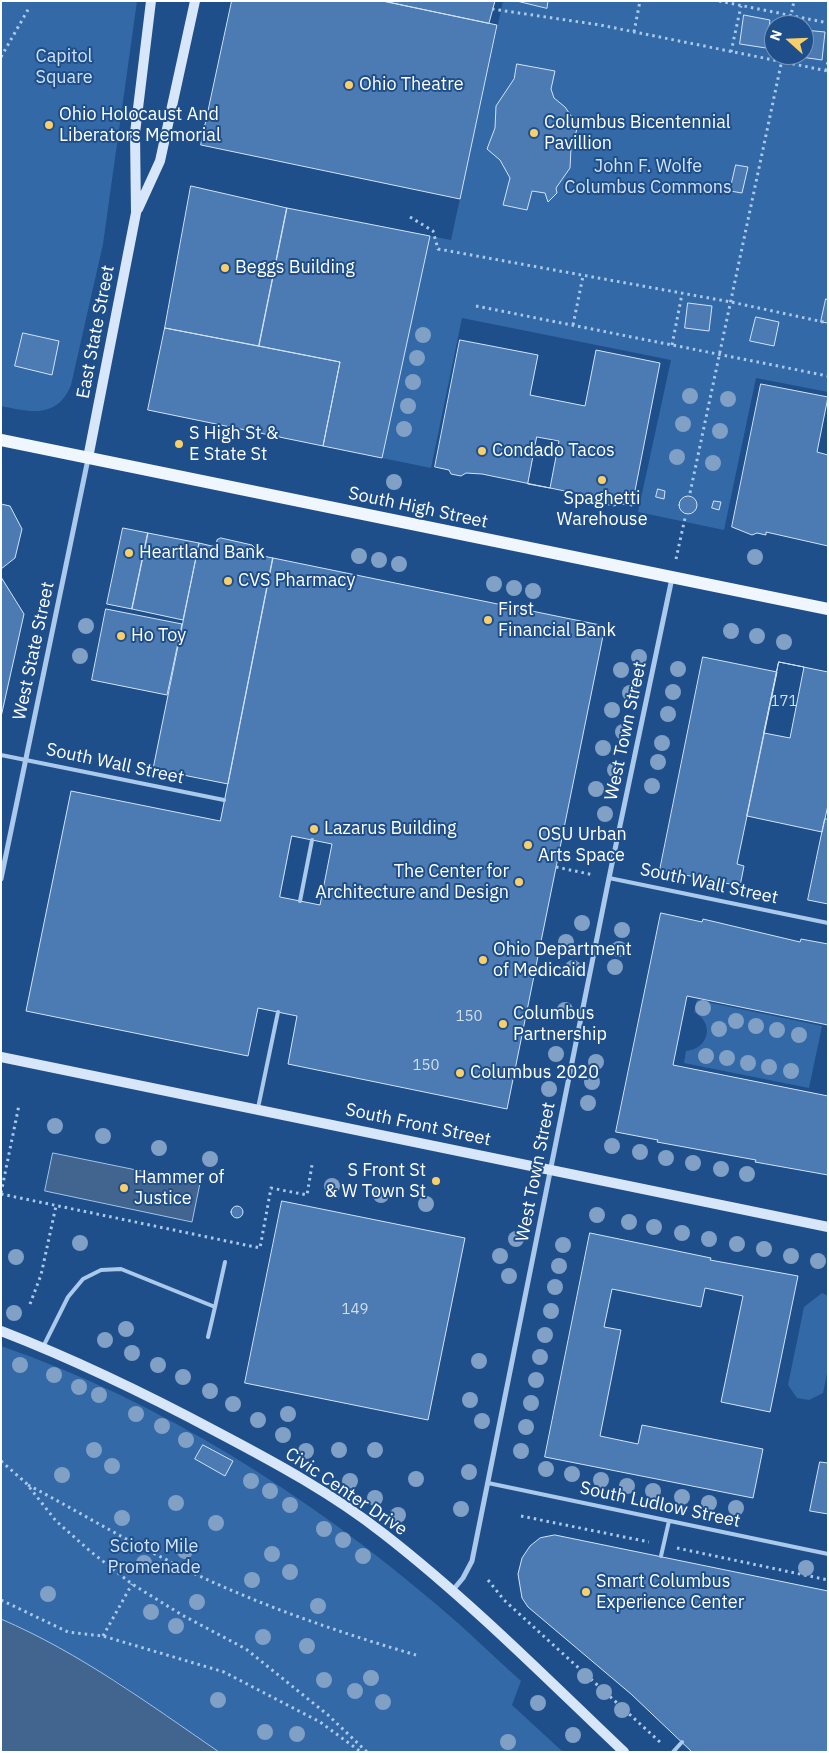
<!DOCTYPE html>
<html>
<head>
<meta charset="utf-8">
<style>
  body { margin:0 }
  #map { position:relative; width:829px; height:1753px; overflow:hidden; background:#1f4f8a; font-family:"IBM Plex Sans",sans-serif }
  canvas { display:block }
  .frame { position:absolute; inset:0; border:2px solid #fff; pointer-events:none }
  .north { position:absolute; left:764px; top:15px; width:50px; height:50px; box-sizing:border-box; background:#1f4f8a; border:1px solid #7995b9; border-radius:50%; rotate:290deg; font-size:14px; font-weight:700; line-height:20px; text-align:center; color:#fff }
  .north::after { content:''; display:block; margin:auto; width:18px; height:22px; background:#f9cf6b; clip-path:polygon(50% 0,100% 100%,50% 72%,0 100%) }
</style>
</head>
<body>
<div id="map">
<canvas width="829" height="1753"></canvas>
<div class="frame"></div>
<div class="north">N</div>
</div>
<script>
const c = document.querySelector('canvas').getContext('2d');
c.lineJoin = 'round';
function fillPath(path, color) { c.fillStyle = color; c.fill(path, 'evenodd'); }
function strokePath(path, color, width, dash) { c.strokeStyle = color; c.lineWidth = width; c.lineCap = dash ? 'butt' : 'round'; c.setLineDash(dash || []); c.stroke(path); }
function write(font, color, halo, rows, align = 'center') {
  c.font = font + ' "IBM Plex Sans",sans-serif'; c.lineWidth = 4; c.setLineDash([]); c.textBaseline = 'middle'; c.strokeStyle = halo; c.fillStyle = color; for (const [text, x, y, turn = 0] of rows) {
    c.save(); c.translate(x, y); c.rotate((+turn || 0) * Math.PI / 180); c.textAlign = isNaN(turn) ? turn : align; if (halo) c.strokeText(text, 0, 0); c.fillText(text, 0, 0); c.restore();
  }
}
const green = new Path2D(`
  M1 1H137L103 244 71 385C57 419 31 412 1 406Z
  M503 1H517L546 8 548 1H828V392L756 378 724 530 638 512 671 360 462 318 431 468 382 458 430 236 451 240ZM774 25H804V55H774Z
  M697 1000 822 1026 809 1088 684 1063 686 1051C709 1049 715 1023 694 1012Z
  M822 1293 828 1296V1368L823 1393 809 1400 797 1398 788 1385 804 1307Z
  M1 1346C161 1401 309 1496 437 1605 466 1629 493 1656 521 1681L512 1705 563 1752H219L118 1682 26 1630 1 1619Z`);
const water = new Path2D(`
  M53 1153 200 1183 192 1222 45 1191Z
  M1 1619C80 1653 149 1704 219 1752H1Z`);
const building = new Path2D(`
  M232 1H383L497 25 460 199 201 145Z
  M383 1H495L489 23Z
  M517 1H548L547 8Z
  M744 15 770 20 766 48 740 44Z
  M804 30 825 32 822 60 801 57 804 55Z
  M517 64 555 71 551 89 554 98 565 107 578 126 571 148 570 168 556 188 557 193 548 202 545 193 532 191 527 210 503 205 510 178 500 160 487 149 495 128 496 106 514 79Z
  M736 165 748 167 742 193 730 191Z
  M191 186 287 208 259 346 165 328Z
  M287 208 430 236 382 458 323 446 340 362 259 346Z
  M826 299 828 300V323L821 322Z
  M688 303 712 306 709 331 685 328Z
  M756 317 779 322 774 346 750 341Z
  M165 328 340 362 323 446 148 410Z
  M23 333 59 341 52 375 15 366Z
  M460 340 538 355 530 395 585 406 596 350 660 363 632 506 618 503 615 506 604 504 602 500 589 496 482 474 466 473 461 476 451 474 449 470 435 467Z
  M761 384 828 397 817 452 828 455V546L766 532V535L757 533 752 535 732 527Z
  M537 437 559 441 550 488 528 484Z
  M658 489 665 491 664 499 656 497Z
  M679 505a9 9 0 1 1 18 0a9 9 0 1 1-18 0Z
  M714 501 721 502 719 510 712 508Z
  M1 504 10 506 22 529 15 558 1 569Z
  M123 528 148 533 132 609 107 604Z
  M148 533 199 543 183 620 132 609Z
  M221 538 252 545 255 548 253 554 273 558 228 784 153 769 199 543 216 547 217 540Z
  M273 558 605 626 507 1109 288 1064 297 1016 258 1008 248 1056 26 1011 71 791 220 821ZM292 836 332 844 320 905 280 897Z
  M1 577 24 614 1 717Z
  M106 609 182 624 167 695 92 680Z
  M703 657 777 672 737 864 744 866 740 886 660 870Z
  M779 662 828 672V805L822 832 747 816Z
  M779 662 804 667 790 738 764 733Z
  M825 819H828V904L808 900Z
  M661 913 702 922 703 919 800 942 801 939 828 944V1025L687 996 673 1065 828 1096V1175L755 1162 756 1160 657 1142 658 1140 616 1132Z
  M282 1201 465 1238 428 1420 245 1383Z
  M231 1212a6 6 0 1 1 12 0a6 6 0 1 1-12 0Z
  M590 1233 711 1258 710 1260 798 1276 770 1412 721 1402 743 1296 705 1288 701 1307 612 1289 604 1327 621 1330 600 1436 638 1444 642 1425 763 1449 753 1498 545 1457Z
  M203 1445 233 1461 225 1476 195 1459Z
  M820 1462 828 1463V1514L810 1511Z
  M555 1535 828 1591V1752H692L631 1694 528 1607 522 1598 518 1574 522 1558 530 1546 540 1538Z`);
const path = new Path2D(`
  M719 1 828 23
  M492 9 600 25 828 71
  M789 25 794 1
  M634 32 640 1
  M731 52 741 6
  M1 57 29 8
  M826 71 828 61
  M410 217 433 231 438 249 731 302 828 323
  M476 306 828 376
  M573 325 583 276
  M672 345 682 294
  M690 493 783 55
  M676 559 685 518
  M556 867 594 875
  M1 1193 19 1105
  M1 1194 260 1248 271 1188 307 1195 312 1165
  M30 1304 41 1275 56 1206
  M1 1461 26 1483 56 1521 90 1551 132 1584 182 1615 246 1649 328 1715 367 1752
  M28 1485C74 1509 118 1536 165 1559 244 1600 331 1630 416 1655
  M521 1516 649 1542
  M677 1548 828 1580
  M488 1580 504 1600 661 1743
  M1 1600 68 1632 103 1636 224 1672 320 1722 361 1752
  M103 1636 132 1584`);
const lane = new Path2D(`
  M1 755 224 800
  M609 878 828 923
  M300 901 312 840
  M258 1108 278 1012
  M208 1337 215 1307
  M43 1347 68 1297 83 1279 101 1270 121 1269 215 1307 225 1262
  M488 1483 828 1554
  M661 1556 669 1521
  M673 1752 682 1742`);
const street = new Path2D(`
  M1 879 88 459
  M453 1590 463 1578 472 1561 609 878 672 578`);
const secondary = new Path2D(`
  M138 209 160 161 195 1
  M88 458 136 213 135 133 151 1
  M1 1057 828 1227
  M1 1331C76 1360 148 1395 219 1433 276 1463 333 1494 384 1534 470 1601 546 1678 624 1752`);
const primary = new Path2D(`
  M1 440 828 609`);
const trees = [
  [423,335],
  [417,358],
  [413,382],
  [690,396],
  [728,399],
  [408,406],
  [683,424],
  [404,429],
  [720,431],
  [677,457],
  [713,463],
  [394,482],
  [359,556],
  [755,557],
  [379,560],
  [399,564],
  [494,584],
  [514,588],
  [533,591],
  [86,626],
  [731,631],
  [757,636],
  [784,642],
  [80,656],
  [639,657],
  [678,669],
  [621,670],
  [673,692],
  [630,693],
  [612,710],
  [668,714],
  [623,732],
  [662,743],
  [603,748],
  [658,762],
  [615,770],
  [652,786],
  [596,789],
  [605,814],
  [582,923],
  [622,930],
  [566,942],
  [619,949],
  [615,967],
  [573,968],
  [703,1008],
  [565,1010],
  [736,1021],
  [756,1026],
  [719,1029],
  [777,1030],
  [799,1035],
  [556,1054],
  [706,1056],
  [727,1058],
  [596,1062],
  [748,1063],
  [769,1067],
  [791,1071],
  [592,1082],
  [549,1089],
  [588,1103],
  [55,1126],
  [103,1136],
  [612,1146],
  [159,1148],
  [640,1152],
  [666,1158],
  [210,1159],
  [693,1163],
  [721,1169],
  [747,1174],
  [332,1186],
  [381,1195],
  [426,1204],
  [597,1215],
  [629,1222],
  [654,1227],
  [682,1233],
  [516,1239],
  [709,1239],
  [80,1243],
  [737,1244],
  [563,1245],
  [764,1249],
  [500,1256],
  [791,1256],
  [16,1257],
  [818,1261],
  [559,1266],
  [509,1276],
  [555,1287],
  [551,1311],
  [14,1313],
  [126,1329],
  [545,1335],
  [105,1340],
  [132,1353],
  [540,1357],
  [479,1361],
  [20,1365],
  [158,1365],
  [54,1375],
  [183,1377],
  [536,1380],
  [79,1387],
  [210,1391],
  [99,1395],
  [470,1400],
  [531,1403],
  [233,1404],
  [136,1414],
  [288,1414],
  [258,1420],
  [482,1421],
  [162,1426],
  [526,1427],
  [283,1435],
  [186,1440],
  [94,1450],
  [339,1450],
  [375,1450],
  [306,1451],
  [521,1451],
  [112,1466],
  [546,1469],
  [469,1472],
  [572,1474],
  [62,1475],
  [416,1479],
  [601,1480],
  [251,1481],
  [350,1481],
  [627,1486],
  [270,1491],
  [653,1491],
  [682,1497],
  [375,1498],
  [176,1503],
  [709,1503],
  [290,1505],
  [736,1508],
  [461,1509],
  [398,1515],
  [122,1518],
  [216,1523],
  [324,1529],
  [343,1540],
  [185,1551],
  [272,1554],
  [363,1556],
  [144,1563],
  [806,1568],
  [290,1572],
  [252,1580],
  [48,1594],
  [197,1602],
  [318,1606],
  [151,1612],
  [176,1626],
  [263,1637],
  [307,1646],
  [585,1676],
  [371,1678],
  [324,1680],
  [355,1691],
  [604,1692],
  [218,1700],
  [383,1702],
  [538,1703],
  [622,1710],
  [265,1732],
  [297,1734],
  [573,1735],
  [508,1742]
];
const markers = [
  [349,85,5,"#f9cf6b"],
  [49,125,5,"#f9cf6b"],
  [534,133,5,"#f9cf6b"],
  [225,268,5,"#f9cf6b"],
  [179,444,5,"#f9cf6b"],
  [482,451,5,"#f9cf6b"],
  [602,480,5,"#f9cf6b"],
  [129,553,5,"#f9cf6b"],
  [228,581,5,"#f9cf6b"],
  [488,620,5,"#f9cf6b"],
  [121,636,5,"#f9cf6b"],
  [314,829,5,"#f9cf6b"],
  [528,845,5,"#f9cf6b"],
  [519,882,5,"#f9cf6b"],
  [483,960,5,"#f9cf6b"],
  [503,1024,5,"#f9cf6b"],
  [460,1073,5,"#f9cf6b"],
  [436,1181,5,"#f9cf6b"],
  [124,1188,5,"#f9cf6b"],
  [586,1592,5,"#f9cf6b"]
];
const numberNames = [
  ["171",784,702],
  ["150",469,1017],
  ["150",426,1066],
  ["149",355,1310]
];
const parkNames = [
  ["Capitol",64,57],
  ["Square",64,78],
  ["John F. Wolfe",648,167],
  ["Columbus Commons",648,188],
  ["Scioto Mile",154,1547],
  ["Promenade",154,1568]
];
const poiNames = [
  ["Ohio Theatre",359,85],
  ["Ohio Holocaust And",59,115],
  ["Liberators Memorial",59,136],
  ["Columbus Bicentennial",544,123],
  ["Pavillion",544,144],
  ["Beggs Building",235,268],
  ["S High St &",189,434],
  ["E State St",189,455],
  ["Condado Tacos",492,451],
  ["Spaghetti",602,499,"center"],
  ["Warehouse",602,520,"center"],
  ["Heartland Bank",139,553],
  ["CVS Pharmacy",238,581],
  ["First",498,610],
  ["Financial Bank",498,631],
  ["Ho Toy",131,636],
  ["Lazarus Building",324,829],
  ["OSU Urban",538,835],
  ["Arts Space",538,856],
  ["The Center for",509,872,"right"],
  ["Architecture and Design",509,893,"right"],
  ["Ohio Department",493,950],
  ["of Medicaid",493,971],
  ["Columbus",513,1014],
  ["Partnership",513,1035],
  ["Columbus 2020",470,1073],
  ["S Front St",426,1171,"right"],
  ["& W Town St",426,1192,"right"],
  ["Hammer of",134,1178],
  ["Justice",134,1199],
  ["Smart Columbus",596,1582],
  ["Experience Center",596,1603]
];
const streetNames = [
  ["East State Street",96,332,-79],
  ["South High Street",418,508,12],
  ["West State Street",34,651,-78],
  ["West Town Street",626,731,-78],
  ["South Wall Street",115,764,12],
  ["South Wall Street",709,884,12],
  ["South Front Street",418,1125,12],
  ["West Town Street",536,1172,-79],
  ["Civic Center Drive",346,1492,34],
  ["South Ludlow Street",660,1505,12]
];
fillPath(green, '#3369a7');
fillPath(water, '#42658f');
strokePath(water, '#9ec4ed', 1);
fillPath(building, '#4c7bb3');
strokePath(building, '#d0e3f8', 1);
strokePath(path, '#abc9eb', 3, [2.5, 4]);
strokePath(lane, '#abc9eb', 4);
strokePath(street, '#abc9eb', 5);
strokePath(secondary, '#d7e6f9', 10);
strokePath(primary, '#f0f6fe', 12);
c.fillStyle = '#80a0c6';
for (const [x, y] of trees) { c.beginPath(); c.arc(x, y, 8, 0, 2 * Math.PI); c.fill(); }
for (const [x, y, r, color] of markers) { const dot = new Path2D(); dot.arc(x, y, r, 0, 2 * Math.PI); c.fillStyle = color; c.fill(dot); strokePath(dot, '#1f4f8a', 2); }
write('15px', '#d2deec', null, numberNames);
write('18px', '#d0e3f8', '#1f4f8a', parkNames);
write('18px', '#fff', '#1f4f8a', poiNames, 'left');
write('18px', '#fff', '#1f4f8a', streetNames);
</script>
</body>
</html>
